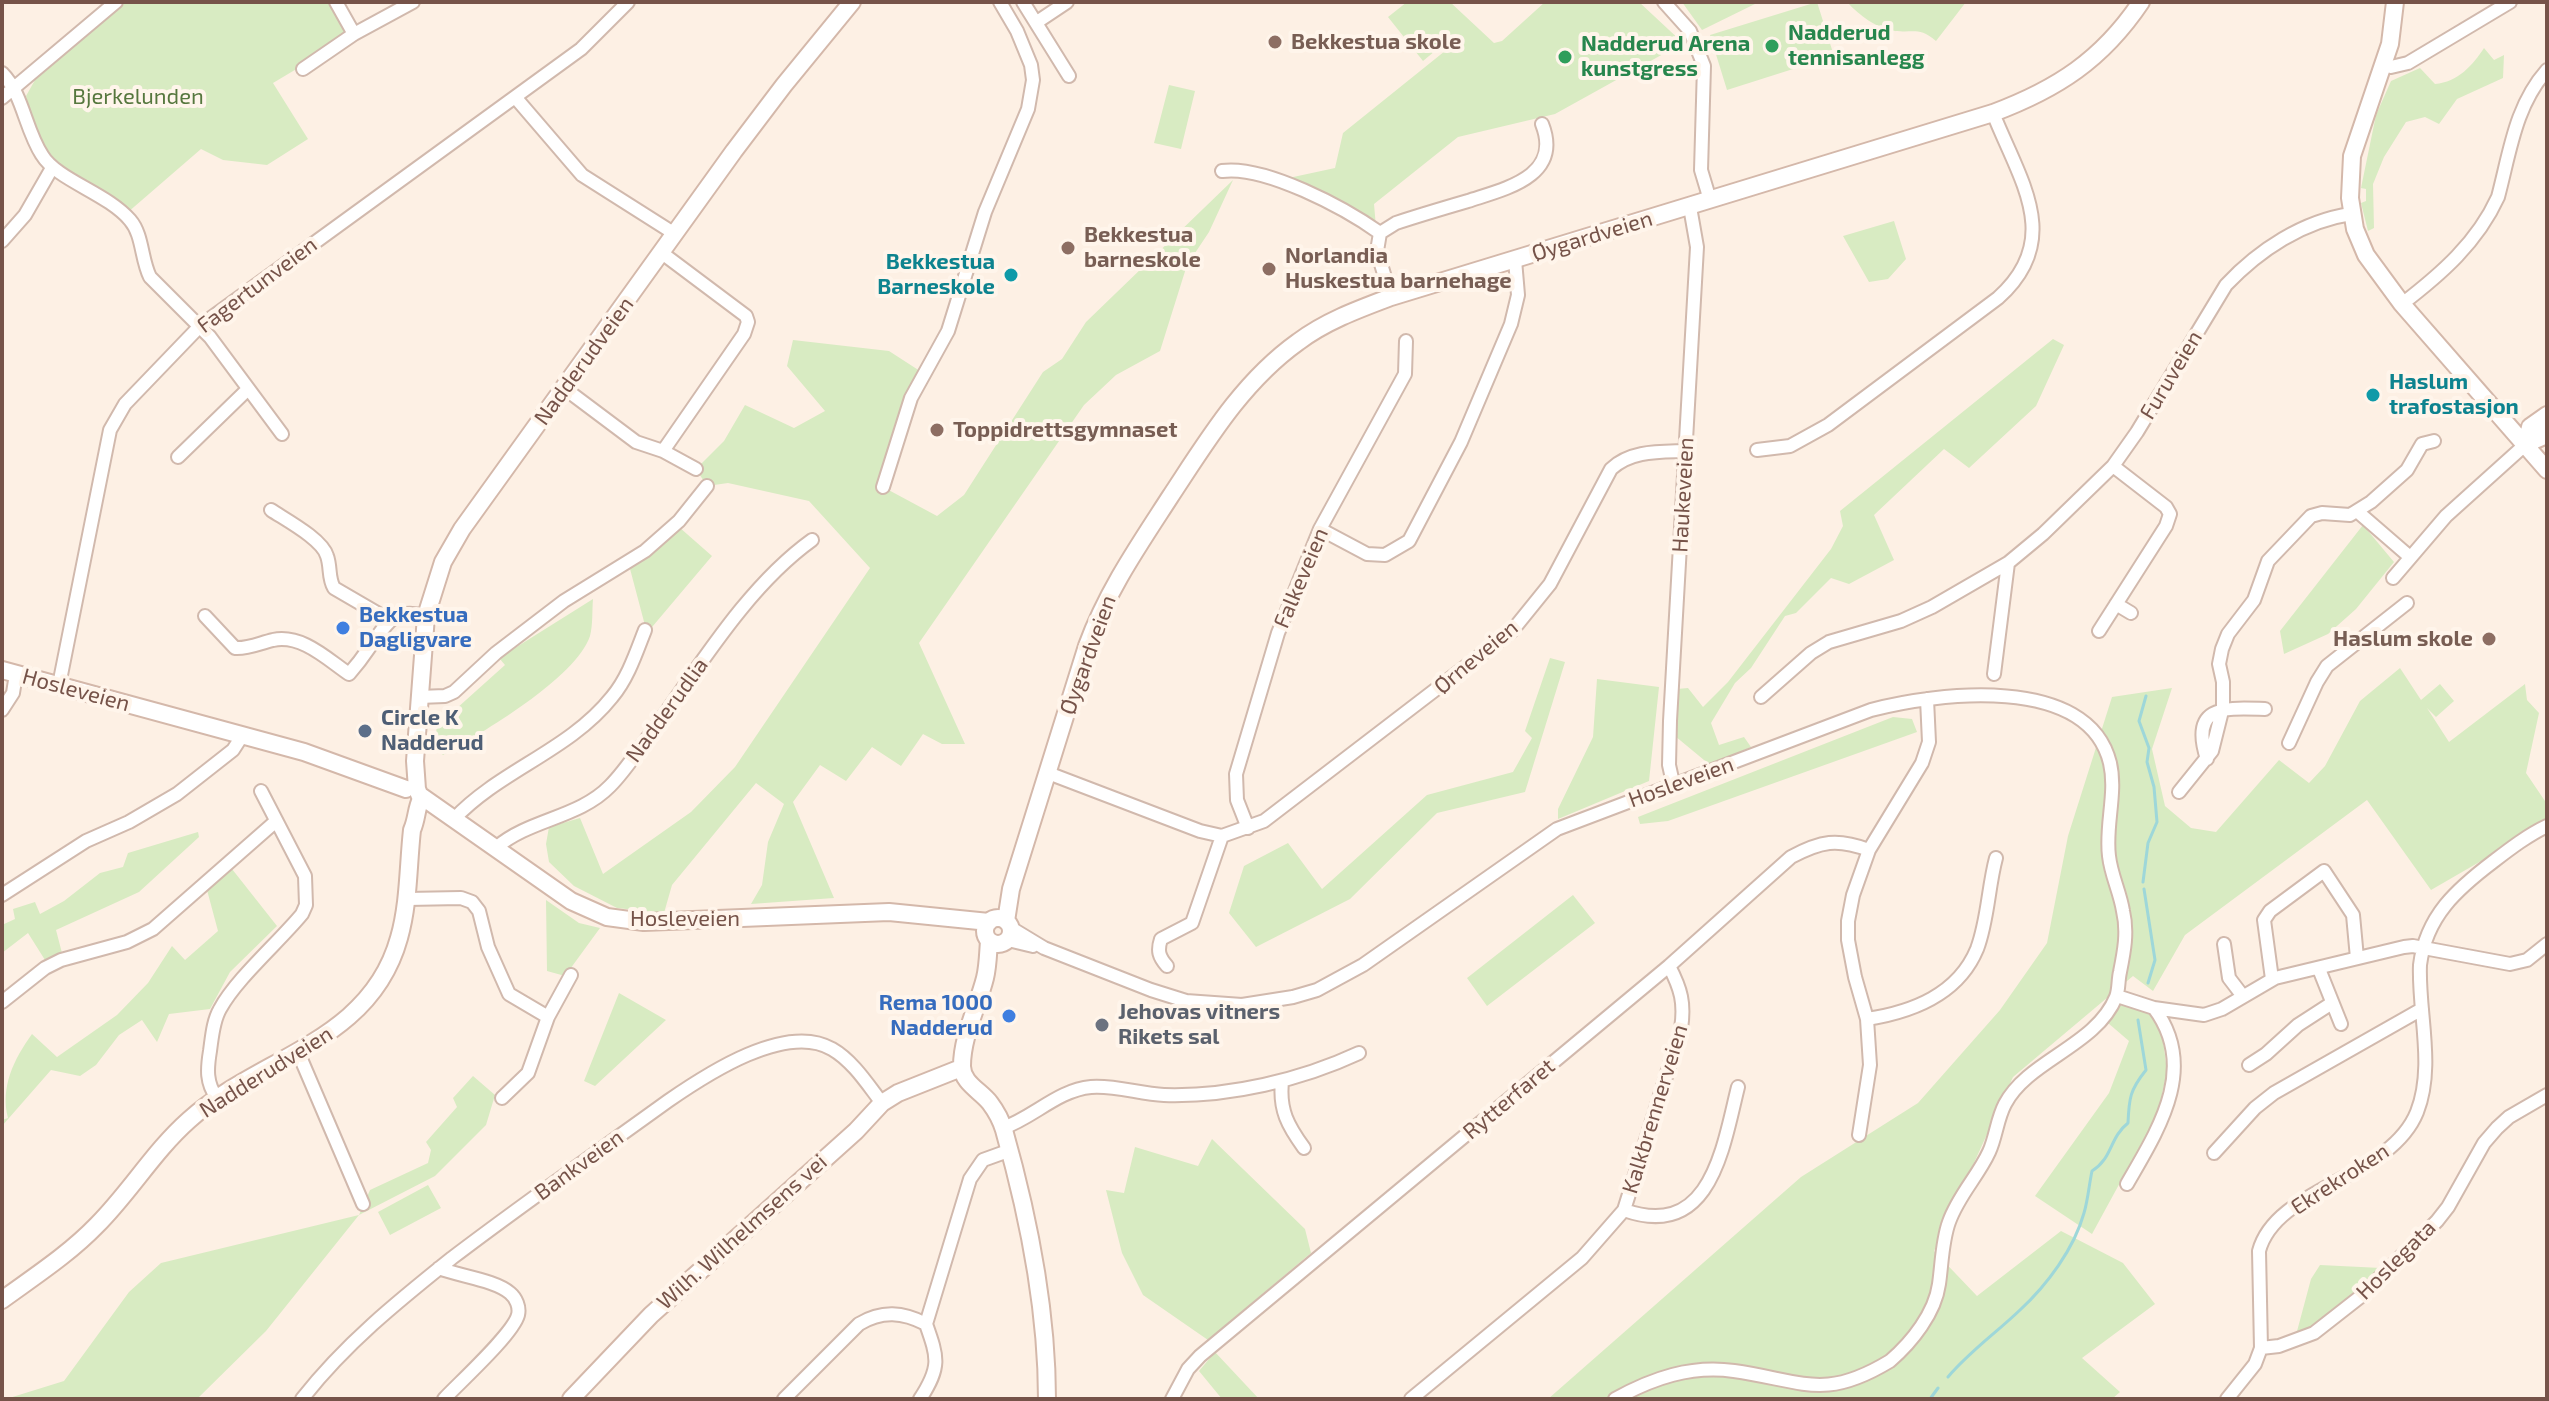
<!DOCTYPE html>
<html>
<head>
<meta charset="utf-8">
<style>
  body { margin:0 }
  #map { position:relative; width:2549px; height:1401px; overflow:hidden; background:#fdf0e4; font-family:"Exo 2",sans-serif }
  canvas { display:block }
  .frame { position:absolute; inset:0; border:4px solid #765349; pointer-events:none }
</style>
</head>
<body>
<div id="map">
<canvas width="2549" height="1401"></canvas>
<div class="frame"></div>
</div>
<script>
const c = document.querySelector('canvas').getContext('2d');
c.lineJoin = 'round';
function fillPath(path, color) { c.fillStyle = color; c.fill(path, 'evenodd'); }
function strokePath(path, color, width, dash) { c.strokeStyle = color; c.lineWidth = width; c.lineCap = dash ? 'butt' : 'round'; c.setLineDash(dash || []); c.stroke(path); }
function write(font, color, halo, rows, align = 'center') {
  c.font = font + ' "Exo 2",sans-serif'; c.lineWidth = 8; c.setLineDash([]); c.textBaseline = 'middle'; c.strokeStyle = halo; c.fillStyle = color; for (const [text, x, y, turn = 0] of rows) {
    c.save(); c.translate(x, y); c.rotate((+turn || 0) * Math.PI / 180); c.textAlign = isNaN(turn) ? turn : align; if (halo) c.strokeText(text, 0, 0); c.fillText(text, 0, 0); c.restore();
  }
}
const green = new Path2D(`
  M126 2H330L350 37 273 83 308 139 267 165 223 160 201 149 127 213 54 166 30 114 26 96 35 80Z
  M1407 2H1450L1494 43 1502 41 1545 2H1639L1683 43 1555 114 1458 137 1374 204 1376 227 1284 179 1335 168 1343 133 1445 51 1441 46 1423 61 1388 17Z
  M1682 2H1759L1702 30Z
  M1817 2 1834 56 1727 90 1710 35Z
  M1847 2H1966L1936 41C1919 27 1915 33 1895 31 1876 28 1860 16 1847 2Z
  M2484 48 2494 60 2504 55 2503 78 2457 99 2439 124 2425 117 2406 122 2384 157 2373 184 2374 228 2368 231 2361 203 2366 201V189L2361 188 2376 115 2391 81 2420 68 2435 84C2458 82 2473 65 2484 48Z
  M1169 85 1195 91 1181 149 1154 143Z
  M1233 180 1209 232 1187 265 1160 351 1116 375 1084 405 919 643 965 744H942L923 734 901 766 872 747 846 781 820 765 793 802 834 898 751 904 762 885 768 842 784 804 756 783 672 885 664 913 617 908 574 886 549 862 546 844 549 827 580 818 603 874 691 812 735 767 870 568 809 501 728 483 707 486 696 469 724 441 745 405 794 428 825 411 787 366 793 340 889 351 923 373 883 487 937 516 964 495 1043 372 1062 359 1086 322Z
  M1894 221 1906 259 1888 279 1869 282 1843 236Z
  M2053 339 2064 345 2036 406 1969 468 1944 449 1874 515 1894 560 1849 584 1831 578 1796 613 1785 616 1751 668 1735 683 1711 723 1719 745 1744 737 1751 747 1710 765 1675 736 1677 689 1688 688 1703 707 1728 682 1831 549 1843 526 1840 511Z
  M2363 525 2394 562 2356 609 2328 634 2284 654 2280 631Z
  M679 527 712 556 647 633 629 565Z
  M593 599C592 611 593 625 590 636 576 678 482 733 443 755L434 745 437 726 505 665 499 658Z
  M1550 658 1565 662 1525 792 1437 813 1350 899 1256 947 1229 913 1244 866 1288 843 1322 889 1427 795 1513 772 1532 738 1525 731Z
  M2400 668 2421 700 2440 684 2454 701 2436 717 2427 708 2449 742 2525 684 2527 700 2539 713 2526 773 2547 804V827L2533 831 2431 890 2367 800 2185 935 2153 991 2133 976 2013 1077 1934 1251 1977 1296 2061 1231 2123 1263 2155 1304 2082 1358 2120 1392 2112 1399H1548L1801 1177 1918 1103 2000 1010 2047 943 2068 836 2112 697 2172 688 2152 749 2165 806 2191 828 2216 832 2279 760 2309 783 2325 766 2360 701Z
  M1597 679 1659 687 1649 781 1558 819V809L1593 737Z
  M1893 717 1912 719 1917 732 1668 821 1640 824 1638 817Z
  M198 832 199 837 139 892 56 930 62 953 45 960 28 933 2 953V925L15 919 13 909 35 902 40 914 64 901 100 873 123 867 128 853Z
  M232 869 277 926 230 972 210 1009 169 1014 157 1042 142 1020 119 1035 96 1065 80 1076 51 1070 2 1126V1120L8 1118C0 1087 14 1059 32 1034L57 1057 117 1015 148 983 172 946 185 960 218 931 207 890Z
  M1573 895 1595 923 1487 1006 1467 978Z
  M546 900 579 923 600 928 565 976 547 971Z
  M619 993 666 1020 595 1086 584 1081Z
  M2136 1005 2153 1016 2162 1032 2167 1071 2158 1113 2092 1234 2035 1196 2109 1093 2129 1041 2108 1023 2118 1006Z
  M473 1076 495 1095 486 1125 435 1176 359 1215 266 1331 197 1399H6L64 1381 129 1292 161 1263 359 1215 370 1190 428 1163 431 1150 426 1142 457 1107 453 1098Z
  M1212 1139 1305 1229 1311 1253 1208 1340 1143 1295 1122 1253 1106 1190 1124 1193 1135 1147 1198 1166Z
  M428 1185 441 1208 390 1235 378 1212Z
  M2320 1265 2381 1268 2345 1306 2296 1335 2311 1279Z
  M1215 1352 1259 1399H1222L1199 1371Z`);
const stream = new Path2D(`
  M2143 882 2148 843 2157 822 2154 787 2147 762 2149 748 2139 721 2146 696
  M2144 889 2155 960 2148 983
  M1948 1377C1969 1352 1996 1333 2020 1310 2047 1285 2074 1249 2084 1213 2088 1200 2089 1185 2092 1171 2113 1158 2109 1138 2128 1123 2129 1098 2130 1090 2146 1070L2138 1020
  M1930 1399 1938 1388`);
const street = new Path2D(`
  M336 2 354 34
  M1023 2 1069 76
  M1664 2 1690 31 1704 66 1701 170 1710 200
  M1037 22 1067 2
  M2383 65 2391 67 2408 63 2510 2
  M303 69 354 34 413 2
  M2 73C23 94 25 129 42 155 57 180 107 193 130 220 143 235 141 259 150 277L210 337 282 434
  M515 97 582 175 675 234
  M2 98 116 2
  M1222 171C1265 165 1345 208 1380 233L1377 251 1391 297
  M1380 233 1396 223C1420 215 1444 208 1468 201 1504 189 1563 177 1542 124
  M2 241 25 215 52 168
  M662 253 746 316 748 322 744 334 663 451
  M2402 304C2441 274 2477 243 2498 197 2510 152 2515 106 2547 70
  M564 388 636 442 663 451 696 469
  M1757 450 1790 446 1828 425 1998 298C2064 239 2020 181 1993 113
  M178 457 247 390
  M883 487 911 398 948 331 985 212 1028 109 1033 80 1031 65 1017 31 1000 2
  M271 510C286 520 322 539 327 556 331 567 328 578 334 588L389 620
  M2358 512 2410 557
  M1320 529 1367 554 1385 555 1409 541 1461 442 1511 324 1518 295 1515 260
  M2393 578 2446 516 2526 444
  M2116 604 2131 613
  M205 616 235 648C248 649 260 643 273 640 302 634 327 659 349 674 356 666 363 657 369 648 387 624 392 607 426 616
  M2099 631 2166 526 2170 514 2166 507 2113 466
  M1994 674 2008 563
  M59 685 110 430 125 404 200 326 581 49 628 2
  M419 697 445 696 454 692 496 653 564 601 645 551 679 521 707 486
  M1761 697 1811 653 1829 642 1901 621 1932 607 2008 563 2043 534 2113 466 2137 432 2226 285C2259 250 2303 221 2351 214
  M2 710 13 693 16 674
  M2289 743 2317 682 2327 666 2407 603
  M2207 759C2189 704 2226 708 2265 709
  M1048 773 1200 831 1222 836 1264 821 1512 631 1550 584 1611 469C1631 450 1660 452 1686 451
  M1673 783 1669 765 1670 721 1697 247 1690 207
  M2179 792 2212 751 2223 707V682L2219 664 2222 649 2228 634 2254 600 2268 561 2311 516 2322 513 2350 515 2371 502 2407 470 2422 444 2434 441
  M454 819C500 770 569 751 612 697 628 678 636 653 645 630
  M1248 828 1237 800 1236 774 1278 633 1320 529 1405 374 1406 341
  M497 847C530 819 579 818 610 786 627 769 640 747 655 728 701 664 748 586 812 540
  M2 895 86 841 129 822 177 794 233 750 242 736
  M407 899 461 898 472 902 479 911 488 947 509 994 548 1017
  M1011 928 1044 948 1151 990 1186 1001 1242 1005 1293 997 1317 990 1363 965 1557 829 1871 710C1935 693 2088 673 2110 763 2117 793 2105 826 2109 856 2111 875 2120 892 2123 911 2128 932 2124 952 2120 972 2118 980 2119 990 2116 997 2096 1046 2028 1060 2005 1104 1997 1119 1996 1137 1989 1152 1978 1176 1958 1196 1949 1222 1942 1241 1942 1263 1939 1284 1935 1313 1912 1342 1890 1361 1824 1401 1804 1381 1734 1371 1691 1365 1653 1378 1615 1399
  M1008 940 1033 946
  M2224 944 2229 978 2242 995
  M1167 966C1159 957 1157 951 1161 939L1192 923 1222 836
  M2319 969 2341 1024
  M2272 979 2264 920 2270 911 2324 871 2353 915 2357 958
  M2117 996 2154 1008C2199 1068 2158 1130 2127 1184
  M2 1002 45 968 61 960 127 942 153 929 275 822
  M2154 1008 2204 1015 2222 1009 2275 978 2404 947 2413 946 2510 964 2527 960 2547 944
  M1867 1019C1912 1012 1958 995 1977 949 1988 920 1988 888 1996 858
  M298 1052 363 1204
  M2249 1065 2266 1054 2298 1025 2332 1003
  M1282 1082C1279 1110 1288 1126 1304 1148
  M217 1098C206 1083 207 1069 210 1051 212 1037 213 1021 220 1009 236 979 279 942 302 914L306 905 305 876 261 791
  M502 1098 528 1073 548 1017 571 975
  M1003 1128C1034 1117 1058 1090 1091 1087 1115 1085 1140 1094 1164 1095 1229 1097 1301 1080 1359 1053
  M1859 1135 1870 1065 1867 1019 1855 977 1848 940V921L1853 895 1869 850 1922 763 1929 742 1927 699
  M2214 1153 2255 1108 2274 1093 2422 1009
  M1624 1210C1711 1241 1723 1147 1738 1087
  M439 1268C459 1276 495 1280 510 1293 516 1298 520 1307 518 1315 513 1334 460 1382 444 1399
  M926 1324 970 1179 983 1160 1008 1151
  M2261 1348 2259 1251C2276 1187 2390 1179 2417 1112 2435 1066 2418 1012 2420 965 2426 916 2457 889 2494 861 2511 848 2528 835 2547 826
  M302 1399C345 1344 397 1302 452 1258 523 1204 596 1153 668 1101 707 1074 786 1022 832 1049 853 1061 868 1085 882 1103
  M784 1399 859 1324C882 1310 903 1312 926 1324 938 1358 941 1367 920 1399
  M1172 1399 1188 1369 1200 1356 1669 966 1791 857C1821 841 1837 838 1869 850
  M1411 1399 1582 1258 1624 1210 1681 1029C1685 1003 1681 989 1669 966
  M2227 1399 2255 1364 2261 1348 2279 1346 2314 1333 2360 1297 2437 1221 2448 1207 2484 1143 2497 1128 2509 1117 2547 1095`);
const secondary = new Path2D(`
  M2395 2 2390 44 2352 156 2350 198 2355 229 2366 255 2402 304 2547 470
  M2526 444 2530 427 2547 415
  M2526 444 2542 437 2547 427
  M2 670 304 752 406 789
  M421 796 571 901 607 917 644 922 889 912 989 922
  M985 931a13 13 0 1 1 26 0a13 13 0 1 1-26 0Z
  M1006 921 1011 889 1087 646C1107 591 1139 545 1170 497 1207 441 1242 382 1298 342 1326 321 1359 309 1391 297L1993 113C2057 89 2102 60 2141 2
  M989 941C988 953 988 966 985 978 978 1006 962 1036 962 1066 962 1083 981 1091 990 1103 996 1111 1001 1120 1004 1130 1029 1218 1047 1308 1047 1399
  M2 1300C35 1276 69 1254 97 1225 130 1192 154 1151 189 1120 260 1056 370 1043 399 938 409 903 408 866 412 830 417 819 416 809 421 799L417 789 415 761 426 616 443 562 462 529 734 151 784 85 852 2
  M571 1399 651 1315 856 1131 882 1103 898 1093 961 1068`);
const markers = [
  [1275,42,8,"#8d6e63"],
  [1772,46,8,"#2e9e5b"],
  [1565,57,8,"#2e9e5b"],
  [1068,248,8,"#8d6e63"],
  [1269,269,8,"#8d6e63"],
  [1011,275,8,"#0f9aa8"],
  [2373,395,8,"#0f9aa8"],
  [937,430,8,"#8d6e63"],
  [343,628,8,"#3f7fe0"],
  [2489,639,8,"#8d6e63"],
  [365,731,8,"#5c6f8a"],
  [1009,1016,8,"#3f7fe0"],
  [1102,1025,8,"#6b7280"]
];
const leisureNames = [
  ["Nadderud",1788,33],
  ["tennisanlegg",1788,58],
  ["Nadderud Arena",1581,44],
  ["kunstgress",1581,69]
];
const educationNames = [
  ["Bekkestua skole",1291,42],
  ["Bekkestua",1084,235],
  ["barneskole",1084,260],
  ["Norlandia",1285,256],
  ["Huskestua barnehage",1285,281],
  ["Toppidrettsgymnaset",953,430],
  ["Haslum skole",2473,639,"right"]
];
const parkNames = [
  ["Bjerkelunden",138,97]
];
const streetNames = [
  ["Øygardveien",1592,236,-17],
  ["Fagertunveien",257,285,-37],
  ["Nadderudveien",584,361,-54],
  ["Furuveien",2171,375,-59],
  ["Haukeveien",1683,495,-87],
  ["Falkeveien",1301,578,-67],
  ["Øygardveien",1088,655,-70],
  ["Ørneveien",1476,657,-40],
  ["Hosleveien",76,690,15],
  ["Nadderudlia",667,710,-54],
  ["Hosleveien",1681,782,-20],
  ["Hosleveien",685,919],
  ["Nadderudveien",266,1072,-32],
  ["Rytterfaret",1509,1099,-40],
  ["Kalkbrennerveien",1655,1109,-73],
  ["Bankveien",579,1165,-36],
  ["Ekrekroken",2340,1179,-33],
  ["Wilh. Wilhelmsens vei",742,1232,-42],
  ["Hoslegata",2396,1260,-45]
];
const cultureNames = [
  ["Bekkestua",995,262],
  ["Barneskole",995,287],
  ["Haslum",2389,382,"left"],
  ["trafostasjon",2389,407,"left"]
];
const shopNames = [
  ["Bekkestua",359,615],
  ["Dagligvare",359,640],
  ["Rema 1000",993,1003,"right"],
  ["Nadderud",993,1028,"right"]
];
const serviceNames = [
  ["Circle K",381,718],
  ["Nadderud",381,743]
];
const worshipNames = [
  ["Jehovas vitners",1118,1012],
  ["Rikets sal",1118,1037]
];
fillPath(green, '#d8ebc2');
strokePath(stream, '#9ed7d9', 3);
strokePath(street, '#d1b9ad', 16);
strokePath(secondary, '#d4b8aa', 20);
strokePath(street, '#fff', 12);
strokePath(secondary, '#fff', 16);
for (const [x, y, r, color] of markers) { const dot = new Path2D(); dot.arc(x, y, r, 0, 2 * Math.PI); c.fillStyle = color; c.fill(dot); strokePath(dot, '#fff5eb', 3); }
write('bold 22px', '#27864d', '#fff5eb', leisureNames, 'left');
write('bold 22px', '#785e54', '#fff5eb', educationNames, 'left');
write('22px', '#56773e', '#fff5eb', parkNames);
write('22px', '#765349', '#fff5eb', streetNames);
write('bold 22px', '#0d838f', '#fff5eb', cultureNames, 'right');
write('bold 22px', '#366cbe', '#fff5eb', shopNames, 'left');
write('bold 22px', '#4e5e75', '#fff5eb', serviceNames, 'left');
write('bold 22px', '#5b616d', '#fff5eb', worshipNames, 'left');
</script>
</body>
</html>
